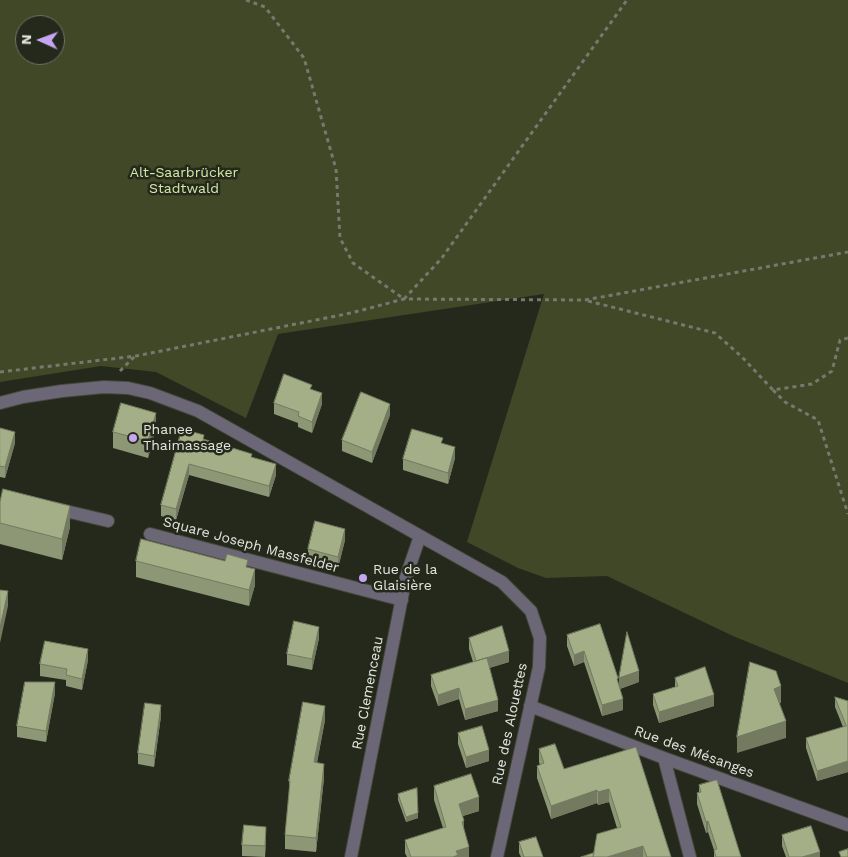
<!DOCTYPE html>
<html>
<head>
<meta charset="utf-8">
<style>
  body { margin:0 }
  #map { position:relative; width:848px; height:857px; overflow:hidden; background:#25291b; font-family:"Work Sans",sans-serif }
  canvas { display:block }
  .north { position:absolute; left:15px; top:15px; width:50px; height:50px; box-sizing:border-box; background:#25291b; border:1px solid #717468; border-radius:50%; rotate:272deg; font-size:14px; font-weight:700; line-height:20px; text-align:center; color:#e2e5db }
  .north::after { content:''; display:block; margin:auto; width:18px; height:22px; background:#c5a7f1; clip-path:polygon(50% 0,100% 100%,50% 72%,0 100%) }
</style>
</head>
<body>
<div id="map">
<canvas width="848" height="857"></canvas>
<div class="north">N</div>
</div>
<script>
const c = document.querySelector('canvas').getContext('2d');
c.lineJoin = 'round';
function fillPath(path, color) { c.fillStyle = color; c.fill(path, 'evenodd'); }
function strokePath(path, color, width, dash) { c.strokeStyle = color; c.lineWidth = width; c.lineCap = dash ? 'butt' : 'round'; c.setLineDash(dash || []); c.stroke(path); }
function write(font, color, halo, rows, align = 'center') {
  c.font = font + ' "Work Sans",sans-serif'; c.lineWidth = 5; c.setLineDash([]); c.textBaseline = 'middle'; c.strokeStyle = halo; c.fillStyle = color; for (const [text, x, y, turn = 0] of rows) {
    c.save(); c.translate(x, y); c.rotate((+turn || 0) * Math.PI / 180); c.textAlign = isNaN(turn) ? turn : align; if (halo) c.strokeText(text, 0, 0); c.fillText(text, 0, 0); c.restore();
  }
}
const green = new Path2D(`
  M0 0H848V683L733 636 607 576 546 578 518 568 467 542 544 294 278 334 246 418 156 372 101 366 0 382ZM25 25H55V55H25Z`);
const path = new Path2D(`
  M246 0 265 7 304 58 336 169 340 238 353 263 404 299
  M404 299 441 259 627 0
  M588 301 715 333 742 357 773 390 812 384 832 371 840 340 848 338
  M120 371 135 356
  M0 372 136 356 351 313 404 299 585 300 848 252
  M773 390 785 402 818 420 848 514`);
const minor = new Path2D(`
  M0 403 23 397 62 391 104 387 128 388 150 393 198 411 502 582 531 611 540 638 539 667 497 857
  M53 508 108 521
  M150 534 402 600
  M530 706 664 758 848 825
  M664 758 690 857
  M351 857 406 577 420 536`);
const wall = new Path2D(`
  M312 389 322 404 312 433 298 427V423L274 414V403Z
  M390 415 372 463 342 451V440Z
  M0 428 15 443 5 478 0 477Z
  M156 429 148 458 113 448V432Z
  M204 440 252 458 276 475 269 497 189 475 176 520 161 516V505Z
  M443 443 455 458 448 484 403 470V459Z
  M0 502 70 527 62 560 0 544Z
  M345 540 338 568 308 560V549Z
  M136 561H225L248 567 255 585 249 606 136 577Z
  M567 635 618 684 619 686 639 682 620 689 623 710 602 716 584 662 574 666 567 646Z
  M319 638 312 670 287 665V654Z
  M469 638 509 662 489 668 498 711 465 720 459 699 438 706 431 686V675L473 662 469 649Z
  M88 660 82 690 66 686V680L40 676V664Z
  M675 678 714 706 659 723 653 705V694L675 687Z
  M55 693 46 742 17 737V726Z
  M835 697 848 701V772L817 781 806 748V738L843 727 835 707Z
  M161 716 154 767 138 764V753Z
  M325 720 317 763 324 778 316 852 285 849V835L289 796V781Z
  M458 733 489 761 466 768 458 744Z
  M636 747 671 857H581L594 853 617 828 609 802 598 805 597 803 551 819 537 778V766L540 765 539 762V749L564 769Z
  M699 785 741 857H714V850L708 832 706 833 697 804V793L699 792Z
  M434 786 479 811 463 816 464 832 469 857H407L405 853V840L443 828 434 800Z
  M398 794 418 818 406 822 398 800Z
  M782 835 820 857H786L782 846Z
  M266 838 265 857 242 856V845Z
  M519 842 543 857H521L519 853Z`);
const shadedWall = new Path2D(`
  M322 393V404L312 433V422Z
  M390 404V415L372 463V452Z
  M156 413V429L148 458V441Z
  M15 432V443L5 478V467Z
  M455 447V458L448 484V473Z
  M189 464V475L176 520V509Z
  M276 464V475L269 497V486Z
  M70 506V527L62 560V539Z
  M345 529V540L338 568V557Z
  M255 569V585L249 606V590Z
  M8 591V606L0 643V628Z
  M319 627V638L312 670V659Z
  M88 649V660L82 690V679Z
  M509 651V662L476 672V661Z
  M584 651V662L574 666V655Z
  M639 671V682L619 689V678Z
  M55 682V693L46 742V731Z
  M781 686V703L774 705V689Z
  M459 688V699L438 706V695Z
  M714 695V706L659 723V712Z
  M623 699V710L602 716V705Z
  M498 700V711L465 720V709Z
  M161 705V716L154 767V756Z
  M325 706V720L314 777V762Z
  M786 721V738L737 753V737Z
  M489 750V761L466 768V757Z
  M848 761V772L817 781V771Z
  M324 764V778L316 852V838Z
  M609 789V802L598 805V792Z
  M597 790V803L551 819V806Z
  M479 797V811L459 817V804Z
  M418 813V818L406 822V817Z
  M464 821V835L462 822Z
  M708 821V832L706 833V822Z
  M266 827V838L265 857V846Z
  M643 846V857H607Z
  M469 847V857H453L456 851Z
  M820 852V857H802Z`);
const building = new Path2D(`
  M284 374 312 385 310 389 322 393 312 422 298 416 299 412 274 403Z
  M361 392 390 404 372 452 342 440Z
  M121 403 156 413 148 441 113 432Z
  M0 428 15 432 5 467 0 466Z
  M182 429 204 435 203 439 252 454 251 457 276 464 269 486 189 464 176 509 161 505Z
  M412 429 443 438 441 443 455 447 448 473 403 459Z
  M3 489 70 506 62 539 0 523V502Z
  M315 521 345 529 338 557 308 549Z
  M141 539 225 561 227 554 248 560 246 567 255 569 249 590 136 561Z
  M0 590 8 591 0 628Z
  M294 621 319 627 312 659 287 654Z
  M600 624 618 678 617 679 623 699 602 705 584 651 574 655 567 635Z
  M502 626 509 651 476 661 469 638Z
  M627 632 639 671 619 678Z
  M45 641 88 649 82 679 66 675 67 669 40 664Z
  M487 658 498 700 465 709 459 688 438 695 431 675Z
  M750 662 776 671 781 686 774 689 786 721 737 737Z
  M705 667 714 695 659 712 653 694 678 686 675 678Z
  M25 682H55L46 731 17 726Z
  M835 697 848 701V761L817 771 806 738 846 726Z
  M303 702 325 706 314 762 324 764 316 838 285 835 290 781H289Z
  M145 703 161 705 154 756 138 753Z
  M482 726 489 750 466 757 458 733Z
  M555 744 564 769 636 747 671 857H647L643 846 607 857H593L597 834 621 827 609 789 598 792 597 790 551 806 537 766 544 763 539 749Z
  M471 774 479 797 459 804 464 821 462 822 469 847 456 851 458 855 453 857H411L405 840 446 827 434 786Z
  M717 780 741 857H716L714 850 717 849 708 821 706 822 697 793 701 792 699 785Z
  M417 788 418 813 406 817 398 794Z
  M244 825 266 827 265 846 242 845Z
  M811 826 820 852 802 857H789L782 835Z
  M536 837 543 857H523H524L519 842Z
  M848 849V857H841L839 852Z
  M594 853 593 857H581Z`);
const markers = [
  [133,438,5,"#c5a7f1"],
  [363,578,5,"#c5a7f1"]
];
const parkNames = [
  ["Alt-Saarbrücker",184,173],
  ["Stadtwald",184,189]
];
const poiNames = [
  ["Phanee",143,430],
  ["Thaimassage",143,446],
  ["Rue de la",373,570],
  ["Glaisière",373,586]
];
const streetNames = [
  ["Square Joseph Massfelder",251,545,15],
  ["Rue Clemenceau",368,693,-79],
  ["Rue des Alouettes",510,724,-78],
  ["Rue des Mésanges",694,752,20]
];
fillPath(green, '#404828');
strokePath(minor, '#43473a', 14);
strokePath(path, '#76796d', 3, [4, 4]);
strokePath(minor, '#6c6776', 12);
fillPath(wall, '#8d9675');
fillPath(shadedWall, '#737a5f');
fillPath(building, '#a4af88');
strokePath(building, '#737a5f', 1);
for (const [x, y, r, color] of markers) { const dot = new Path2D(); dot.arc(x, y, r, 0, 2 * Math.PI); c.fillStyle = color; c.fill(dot); strokePath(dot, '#25291b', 2); }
write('14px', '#d6e7a7', '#25291b', parkNames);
write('14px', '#e2e5db', '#25291b', poiNames, 'left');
write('14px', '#e2e5db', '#25291b', streetNames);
</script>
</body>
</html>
